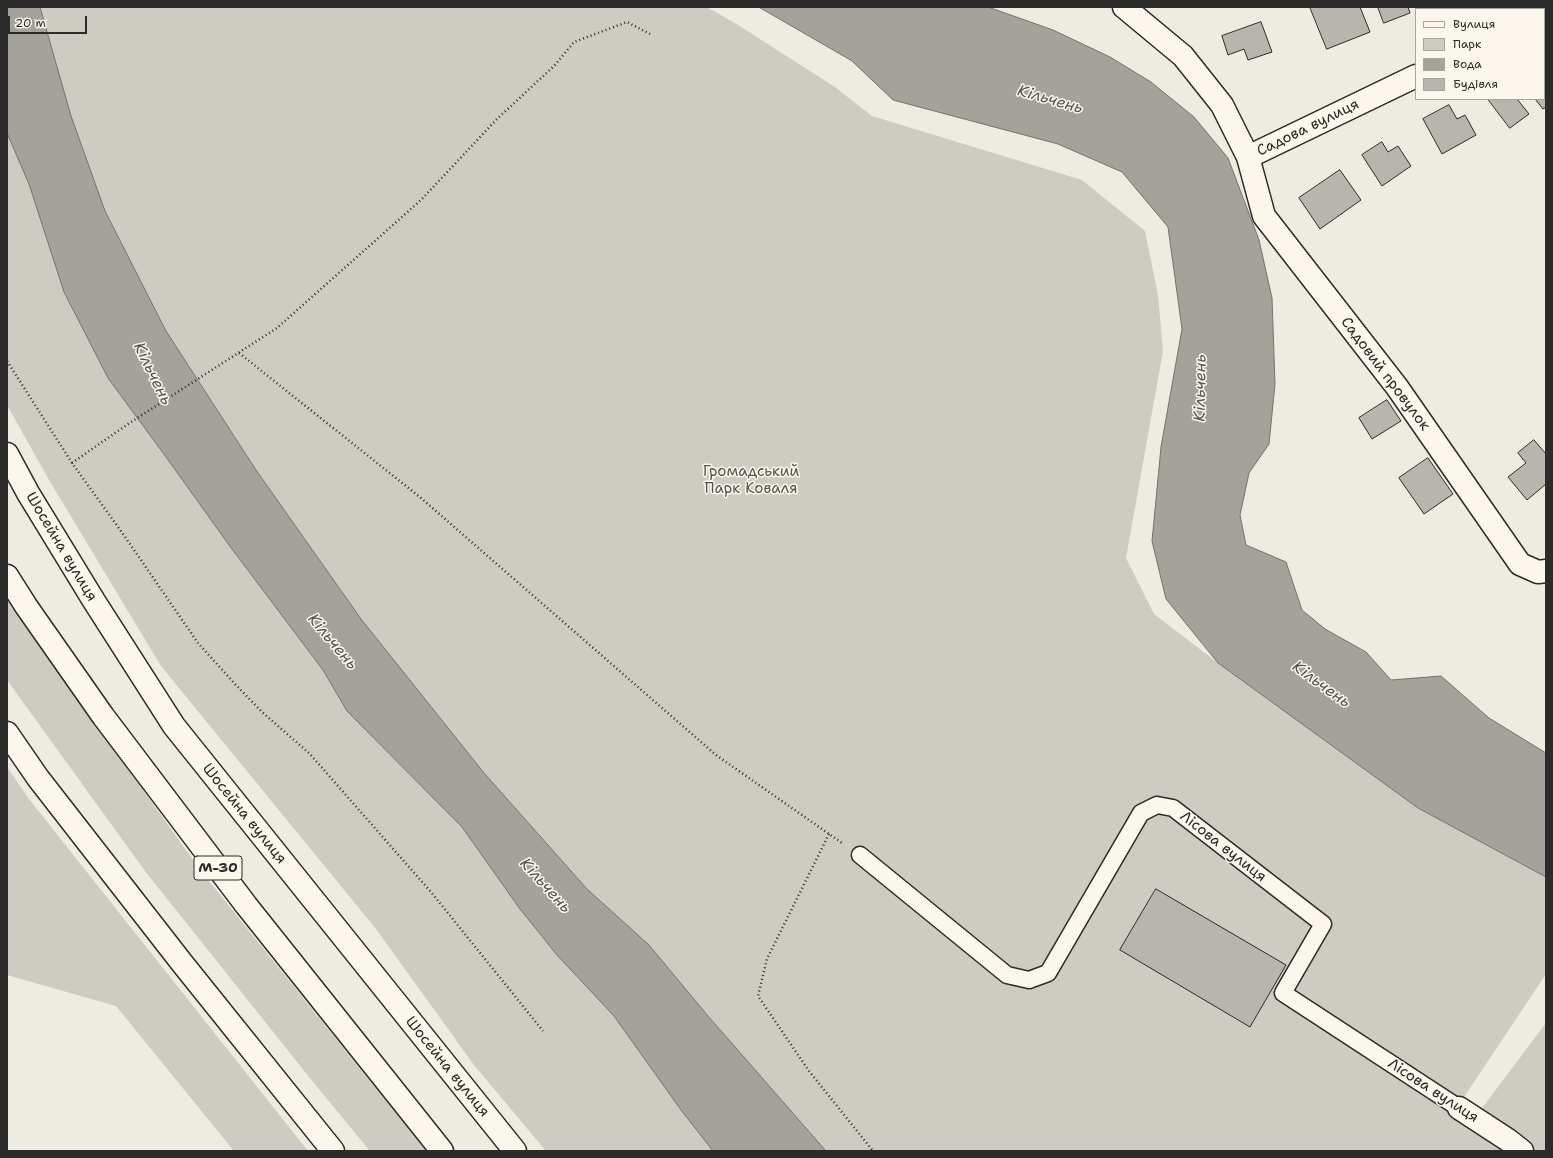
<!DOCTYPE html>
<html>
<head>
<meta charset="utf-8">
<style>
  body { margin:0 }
  #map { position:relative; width:1553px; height:1158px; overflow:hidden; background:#eeebe0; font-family:"Shantell Sans",sans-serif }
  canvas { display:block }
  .frame { position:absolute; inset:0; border:8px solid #2b2b2b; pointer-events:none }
  .legend { position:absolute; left:1415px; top:8px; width:130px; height:92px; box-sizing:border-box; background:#fbf7ec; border:1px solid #a8a59f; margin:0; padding:5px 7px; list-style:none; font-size:12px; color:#2b2b2b }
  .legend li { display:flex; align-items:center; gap:8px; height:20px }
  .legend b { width:20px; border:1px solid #a8a59f }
  .scale { position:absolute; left:8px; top:16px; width:79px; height:18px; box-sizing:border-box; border:2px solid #2b2b2b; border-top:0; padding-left:5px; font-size:12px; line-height:14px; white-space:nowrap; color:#2b2b2b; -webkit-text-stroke:3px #fbf7ec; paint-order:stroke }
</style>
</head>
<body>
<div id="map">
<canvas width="1553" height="1158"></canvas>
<div class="frame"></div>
<ul class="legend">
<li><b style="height:5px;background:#fbf7ec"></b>Вулиця</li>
<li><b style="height:11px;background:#cecbc2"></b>Парк</li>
<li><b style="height:11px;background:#a4a29a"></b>Вода</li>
<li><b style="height:11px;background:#b8b5ae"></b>Будівля</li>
</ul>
<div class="scale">20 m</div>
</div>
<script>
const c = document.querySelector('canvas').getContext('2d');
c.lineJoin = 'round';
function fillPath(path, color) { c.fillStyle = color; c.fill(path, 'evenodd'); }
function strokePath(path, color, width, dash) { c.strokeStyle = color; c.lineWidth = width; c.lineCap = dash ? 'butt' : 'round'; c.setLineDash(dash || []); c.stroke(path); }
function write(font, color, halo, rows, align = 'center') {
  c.font = font + ' "Shantell Sans",sans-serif'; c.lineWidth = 3; c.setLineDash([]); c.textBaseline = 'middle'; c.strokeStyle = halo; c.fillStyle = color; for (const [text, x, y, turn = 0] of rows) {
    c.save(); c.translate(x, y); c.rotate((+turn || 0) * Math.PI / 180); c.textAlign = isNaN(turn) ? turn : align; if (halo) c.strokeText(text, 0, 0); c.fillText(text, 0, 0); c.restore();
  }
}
const green = new Path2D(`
  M40 7H707L738 25 835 87 872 116 1082 180 1145 231 1158 295 1163 351 1126 558 1154 614 1218 663 1418 808 1546 877V974L1460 1103 1476 1116 1546 1023V1151H826L708 1016 649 945 587 889 484 773 361 619 256 470 166 331 105 211 71 116Z
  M7 133 29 184 64 292 108 378 166 457 229 545 323 670 347 711 462 827 520 909 557 955 614 1016 681 1110 713 1151H546L474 1065 376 929 161 666 49 480 7 405Z
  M7 596 25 625 201 871 426 1151H370L313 1082 145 871 7 680Z
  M7 767 29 799 308 1151H234L116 1006 7 975Z`);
const water = new Path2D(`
  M7 7H40L71 116 105 211 166 331 256 470 361 619 484 773 587 889 649 945 708 1016 826 1151H713L681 1110 614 1016 557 955 520 909 462 827 347 711 323 670 229 545 166 457 108 378 64 292 29 184 7 133Z
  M759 7H988L1053 30 1110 57 1151 82 1194 117 1228 158 1259 240 1272 298 1275 384 1269 444 1249 473 1240 515 1246 545 1286 562 1302 610 1325 629 1366 652 1391 680 1441 676 1489 718 1546 753V877L1418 808 1218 663 1166 599 1152 541 1161 447 1182 329 1168 227 1122 172 1058 144 893 100 852 61Z`);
const building = new Path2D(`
  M1310 7H1360L1370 32 1327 49Z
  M1378 7H1408L1410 13 1384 23Z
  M1261 22 1272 52 1248 60 1244 49 1228 55 1222 36Z
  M1544 58 1546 61V107L1543 109 1535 99H1544Z
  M1488 99H1517L1529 114 1510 128Z
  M1449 105 1457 119 1465 115 1476 135 1442 154 1423 119Z
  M1382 142 1388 152 1398 146 1411 166 1382 186 1362 155Z
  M1340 170 1361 200 1320 229 1299 198Z
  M1387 400 1401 421 1372 439 1359 418Z
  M1534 440 1546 454V484L1527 500 1508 477 1526 463 1518 453Z
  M1428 458 1453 494 1424 514 1399 478Z
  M1156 889 1286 965 1250 1027 1120 950Z`);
const path = new Path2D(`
  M239 353 421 498 716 755 842 843
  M7 361 72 463 121 531 198 643 235 684 262 712 309 753 431 892 543 1031
  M72 463 131 422 277 328 421 200 496 120 555 65 574 42 627 22 652 35
  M829 834 767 959 758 996 809 1071 873 1151`);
const service = new Path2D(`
  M860 855 1007 975 1029 980 1048 973 1141 813 1157 805 1173 808 1323 924 1283 993 1459 1108`);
const minor = new Path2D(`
  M1124 7 1183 56 1222 105 1248 157 1416 76
  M1544 14 1546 13
  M1248 157 1264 216 1397 387 1520 564 1538 572 1546 571
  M1459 1108 1508 1140 1522 1151`);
const tertiary = new Path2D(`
  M7 454 28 493 94 601 174 726 515 1151`);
const trunk = new Path2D(`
  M7 576 26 606 103 716 246 905 442 1151
  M7 733 38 778 182 963 333 1151`);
const shields = [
  [218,868,48]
];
const shieldNames = [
  ["М-30",218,868]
];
const streetNames = [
  ["Садова вулиця",1308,128,-26],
  ["Садовий провулок",1385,374,53],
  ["Шосейна вулиця",61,547,59],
  ["Шосейна вулиця",244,814,51],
  ["Лісова вулиця",1223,847,38],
  ["Шосейна вулиця",447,1067,51],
  ["Лісова вулиця",1433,1091,33]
];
const parkNames = [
  ["Громадський",751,472],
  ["Парк Коваля",751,489]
];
const waterNames = [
  ["Кільчень",1050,100,16],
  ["Кільчень",152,374,64],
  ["Кільчень",1201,388,-89],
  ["Кільчень",332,642,50],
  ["Кільчень",1321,685,36],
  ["Кільчень",545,886,48]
];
fillPath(green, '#cecbc2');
fillPath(water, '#a4a29a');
strokePath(water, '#74726e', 1);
fillPath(building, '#b8b5ae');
strokePath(building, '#2b2b2b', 1);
strokePath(service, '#2b2b2b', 19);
strokePath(minor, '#2b2b2b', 25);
strokePath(tertiary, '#2b2b2b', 25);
strokePath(trunk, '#2b2b2b', 25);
strokePath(path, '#2b2b2b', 2.5, [1, 3]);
strokePath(service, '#fbf7ec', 16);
strokePath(minor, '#fbf7ec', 22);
strokePath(tertiary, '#fbf7ec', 22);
strokePath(trunk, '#fbf7ec', 22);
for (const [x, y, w] of shields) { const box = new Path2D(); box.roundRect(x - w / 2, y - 12, w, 24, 3); c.fillStyle = '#fbf7ec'; c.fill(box); strokePath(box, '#2b2b2b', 1); }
write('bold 14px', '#2b2b2b', null, shieldNames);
write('15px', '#2b2b2b', '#fbf7ec', streetNames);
write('15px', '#545351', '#fbf7ec', parkNames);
write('italic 16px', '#555552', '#fbf7ec', waterNames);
</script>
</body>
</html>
